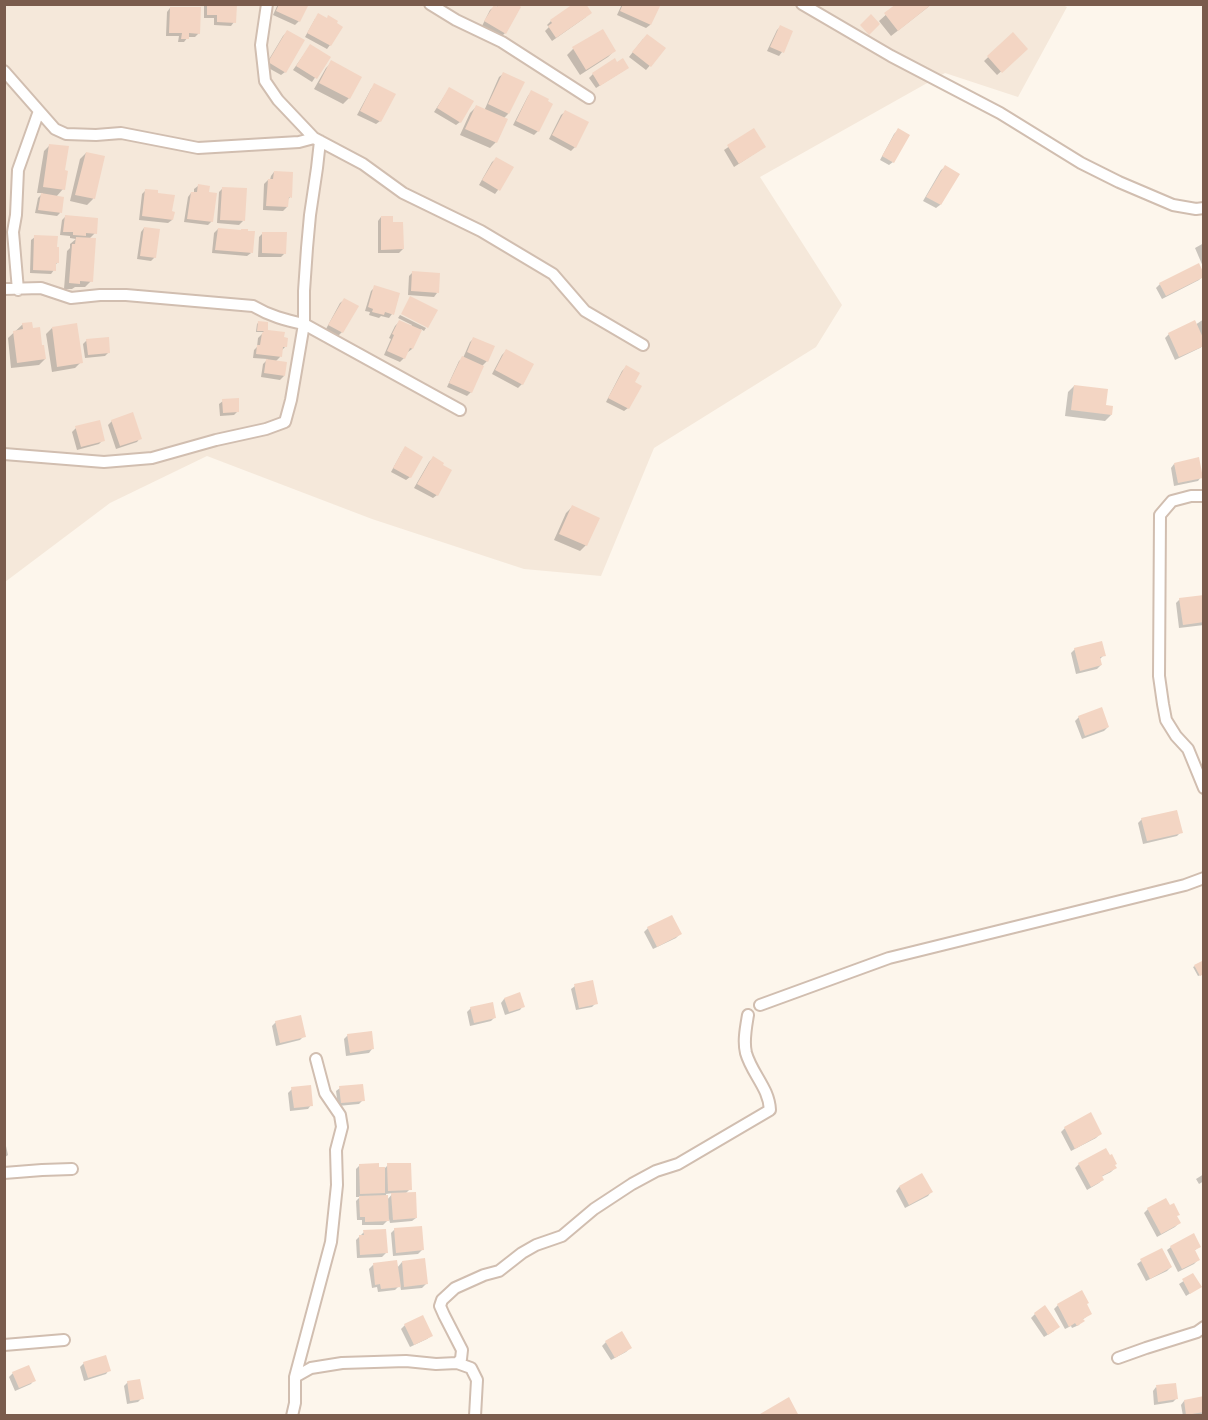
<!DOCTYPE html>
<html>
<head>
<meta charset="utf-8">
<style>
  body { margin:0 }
  #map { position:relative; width:1208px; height:1420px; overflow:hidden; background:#fdf6ec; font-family:"Nunito Sans",sans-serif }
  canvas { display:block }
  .frame { position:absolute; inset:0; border:6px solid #7a5c4d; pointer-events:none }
</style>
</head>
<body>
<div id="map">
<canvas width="1208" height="1420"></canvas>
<div class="frame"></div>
</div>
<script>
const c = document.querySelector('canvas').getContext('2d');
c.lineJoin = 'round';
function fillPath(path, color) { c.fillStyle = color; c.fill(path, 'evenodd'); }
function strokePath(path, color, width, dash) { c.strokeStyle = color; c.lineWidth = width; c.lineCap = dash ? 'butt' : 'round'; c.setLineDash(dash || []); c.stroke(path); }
const residential = new Path2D(`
  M1060 4 1067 7 1018 97 945 73 760 177 842 305 816 347 654 448 601 576 524 569 372 519 207 456 110 503 5 582V5Z`);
const shadow = new Path2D(`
  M204 4H235L234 22 231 26 214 25V18H204Z
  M278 4H307L299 21 295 25 273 15Z
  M498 4 505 33 501 37 482 26 490 10 494 7 496 8Z
  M622 4H659L650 25 646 28 617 15Z
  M898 4H932L891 36 879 21Z
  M170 8 199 33 195 37H188L184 42H178L179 36H166L167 12Z
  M586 17 552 41 545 31 549 27 547 25 551 21Z
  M315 19 330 45 327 49 305 37Z
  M780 27 782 52 779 56 767 51 777 30Z
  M287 32 285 72 281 75 265 66 283 36Z
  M1013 34 1026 49 997 75 984 61Z
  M643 39 664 49 646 70 629 57Z
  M310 46 329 57 312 82 293 70Z
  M573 49 614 51 608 57 580 75 567 55Z
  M332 62 349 98 343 104 314 89 326 68Z
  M623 71 596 88 589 78 593 74Z
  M503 74 508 114 503 119 496 142 490 148 460 135 470 113 476 107 484 111 499 77Z
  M375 85 380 121 376 124 357 115 371 89Z
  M449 89 460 122 456 125 434 112Z
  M531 92 546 102 538 131 534 135 513 125 528 96Z
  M565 112 575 147 571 151 549 139 561 115Z
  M754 130 760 150 734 167 724 150Z
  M898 130 893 162 889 165 880 160 894 134Z
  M50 145 63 172V189L56 197 60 213 57 216 35 213 38 198 43 193H37L44 151Z
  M86 153 104 157 93 199 87 205 70 201 80 159Z
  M496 159 512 168 498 190 495 194 479 185 492 162Z
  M945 167 958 174 940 205 936 208 923 201 941 170Z
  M274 172 290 197 287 201V207L283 211 263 210 264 184 268 180H270L271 176Z
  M198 186 212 221 208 225 184 222 188 197 191 193H194V189Z
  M223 188 243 221 239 225 217 223 219 192Z
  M146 190 171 213 172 220 168 223 139 220 142 194Z
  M65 217 95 233 89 239 91 281 85 287H75L72 289H64L67 251 70 248V244L76 239 70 238V236L60 235 62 220Z
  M381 217 391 223 403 249 399 253H378V221Z
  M144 228 155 257 151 261 137 259 141 232Z
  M218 229 251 253 247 256 212 253 214 233Z
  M263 233 285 253 281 257H258L259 237Z
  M35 237 57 263 55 265 54 270 51 274 30 273 31 240Z
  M1204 243V269L1195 248Z
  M413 272 437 293 434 297 408 295 409 276Z
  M1203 276 1199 280 1162 299 1156 288 1160 284Z
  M375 287 392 314 389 318 381 316 379 318 369 315 370 312 365 311 371 291Z
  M344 300 342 332 338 336 326 329 340 303Z
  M400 315 426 328 424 331 421 329 412 349 408 352H407L404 358 400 362 384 355 391 339 389 338 395 326 399 322 411 327 412 325 398 318Z
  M1204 319V345L1200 348 1175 360 1165 338 1169 334 1195 325Z
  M259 322 266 329 264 331 283 333 286 346 281 351 280 357 275 362 284 376 280 380 261 377 263 364 268 359 253 358 254 350 257 347 258 338 264 332H256L257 324Z
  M23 324 45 359 39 365 11 368 8 338Z
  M52 328 81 362 75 368 52 372 46 334Z
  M473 339 487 361 482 366 471 392 467 396 447 387 459 361 463 358 470 342Z
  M87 340 109 352 105 356 85 358 83 344Z
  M506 351 522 384 518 388 492 374 502 355Z
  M626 367 628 408 624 411 606 402 622 371Z
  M1074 386 1105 406 1111 415 1105 421 1065 416 1068 392Z
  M223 401 238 411 234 415 220 416 219 404Z
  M112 421 140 438 137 442 116 449 108 425Z
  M76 428 103 440 99 444 77 450 72 432Z
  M402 452 410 477 406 480 391 472Z
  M433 458 441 466 437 495 433 498 414 488 429 462Z
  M1174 464 1201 477 1198 481 1174 486 1171 468Z
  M572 507 586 545 580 551 554 540 566 513Z
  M1204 596V625L1179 628 1176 603 1180 599Z
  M1075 649 1104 655 1100 659 1101 665 1097 669 1076 674 1071 653Z
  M1079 717 1108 727 1104 731 1082 739 1075 721Z
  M1142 819 1181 832 1177 836 1143 844 1138 823Z
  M648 928 680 934 676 938 653 949 644 932Z
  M1195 966 1204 974 1198 976 1193 967Z
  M575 986 596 1003 592 1007 576 1010 571 989Z
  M519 994 523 1006 520 1010 505 1015 501 1003 504 999Z
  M471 1008 495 1017 491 1021 470 1026 467 1012Z
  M276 1022 304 1036 300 1040 276 1046 272 1026Z
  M348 1035 372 1049 369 1053 346 1056 344 1039Z
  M340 1088 363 1100 359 1104 338 1106 336 1091Z
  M292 1089 311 1105 308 1109 290 1111 288 1093Z
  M1065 1128 1100 1134 1096 1138 1071 1151 1061 1132Z
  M4 1137 8 1155 4 1158Z
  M1079 1164 1115 1168 1111 1172 1101 1177 1102 1180 1099 1183 1087 1190 1075 1168Z
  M360 1165 377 1168H385L388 1165 410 1189 405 1194 416 1218 412 1221 390 1223 389 1219 383 1225H362V1220H357L356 1201 360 1197H356V1169ZM393 1193 387 1200 386 1194Z
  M1204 1174V1181L1199 1184 1196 1179Z
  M922 1175 931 1192 928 1196 905 1208 896 1191 899 1187Z
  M1148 1209 1179 1223 1175 1227 1157 1237 1144 1213Z
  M395 1229 422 1250 418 1254 393 1256 391 1233Z
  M364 1232 386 1253 382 1257 357 1258 356 1240Z
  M1171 1247H1199L1194 1251 1198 1260 1194 1264 1178 1272 1167 1250Z
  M1162 1250 1171 1267 1167 1271 1146 1281 1137 1264 1141 1261Z
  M402 1262 426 1284 422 1288 401 1290 400 1285 395 1290 378 1292 377 1287 372 1288 369 1269 373 1265 397 1268Z
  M1193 1275 1200 1287 1186 1296 1179 1284Z
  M1085 1304 1090 1314 1082 1320 1079 1325 1072 1328 1071 1326 1065 1329 1054 1309 1058 1305Z
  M1035 1314 1054 1331 1044 1337 1031 1318Z
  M405 1325 431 1336 427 1339 410 1347 401 1329Z
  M606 1342 630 1348 626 1352 611 1360 602 1346Z
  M84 1363 109 1370 106 1374 84 1381 80 1367Z
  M13 1373 34 1380 31 1384 15 1391 9 1377Z
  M128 1382 142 1398 138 1402 127 1404 124 1386Z
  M1156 1387 1176 1399 1173 1402 1154 1405 1153 1391Z
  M1204 1398V1414L1183 1416 1181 1405 1184 1401Z`);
const building = new Path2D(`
  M207 4H237L236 23 217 22V15H207Z
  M279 4H309L300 22 276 11Z
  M498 4H517L521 7 506 34 484 21 494 5 497 7Z
  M573 4H586L592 13 556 38 548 26 552 23 550 20Z
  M623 4H661L651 25 620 11Z
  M896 4H932L898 31 884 13Z
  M170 7H201L200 34 189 33V39H181L182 33H169Z
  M318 13 327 18 328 15 338 21 337 23 343 27 331 46 307 33Z
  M871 14 880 24 869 35 860 25Z
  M780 25 793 31 784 53 770 47Z
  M603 29 616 51 586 70 572 47Z
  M287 30 305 40 286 73 268 62Z
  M1013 32 1028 49 1002 73 987 56Z
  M647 34 666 48 651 67 632 52Z
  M310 44 331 57 317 79 296 66Z
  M615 58 617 62 623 58 629 68 600 86 592 73Z
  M331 60 362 77 350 99 319 83Z
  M503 72 525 82 509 114 488 104Z
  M374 83 396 94 381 122 360 111Z
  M449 87 474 101 461 123 437 108Z
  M531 90 549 99 548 101 553 104 539 132 516 121Z
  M476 105 508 119 497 143 465 129Z
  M565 110 589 122 576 148 552 135Z
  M754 128 766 147 739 164 727 145Z
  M898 128 910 135 894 163 882 156Z
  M49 144 69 146 65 170 68 171 65 190 43 187Z
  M86 152 105 156 95 199 75 195Z
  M496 157 514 167 500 191 482 180Z
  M945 165 960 174 941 205 926 197Z
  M274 171 293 172 292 198 289 197 288 207 266 206 268 179H273Z
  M198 184 210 186 209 192 217 193 213 222 187 219 191 192H197Z
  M222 187 247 188 245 221 220 220Z
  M145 189 158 190V193L175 195 172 211 175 212 173 220 142 216Z
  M41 193 64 197 62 213 38 210Z
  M65 215 98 218 97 234 86 233V236L73 235V232H63Z
  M381 216H393V222H403L404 249 381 250Z
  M144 227 160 229 156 258 140 256Z
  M218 228 241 230V229H248V231H255L253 253 215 250Z
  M262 232H287L286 254 262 253Z
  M34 235 58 236 57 247H59V263H56V271L33 270Z
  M76 237 96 238 93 282 80 281V284L69 283 72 244H75Z
  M1199 263 1204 274V277L1166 296 1159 283Z
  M412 271 440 273 439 293 411 291Z
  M374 285 400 293 394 315 385 312 384 315 372 312 373 309 368 307Z
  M410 296 438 310 428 328 401 314Z
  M344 298 359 306 343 333 328 325Z
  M399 320 422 330 413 349 410 348 405 359 387 351 394 335 392 334Z
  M1195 320 1204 340V346L1179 357 1168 333Z
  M258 321 268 322V330L285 332 284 337 288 338 287 347H283L282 357 256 354 257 345H260L262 333 264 331H257Z
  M32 322 33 328 40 327 42 345H44L46 359 17 363 13 331 23 329 22 323Z
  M77 323 83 363 57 367 52 327Z
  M109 337 110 353 88 355 86 339Z
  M473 337 495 346 488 362 467 352Z
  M506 349 534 364 523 385 495 370Z
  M462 356 484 366 472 393 449 383Z
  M266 359 287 362 285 376 264 373Z
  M626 365 640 373 635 382 642 386 629 409 608 398Z
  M1074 385 1108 389 1106 405 1113 406 1112 415 1071 410Z
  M239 398V412L223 413 222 399Z
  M133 412 142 439 120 446 111 420Z
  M100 420 105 441 81 447 75 426Z
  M405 446 423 457 411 478 393 468Z
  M433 456 444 463 443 465 452 470 438 496 417 484Z
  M1199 457 1203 478 1178 483 1174 463Z
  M572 505 600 518 587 546 559 534Z
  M1204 595V622L1183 625 1179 598Z
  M1102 641 1106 656 1100 657 1102 665 1080 671 1074 648Z
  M1102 707 1109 727 1085 736 1078 716Z
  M1177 810 1183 833 1147 841 1141 818Z
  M672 915 682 934 657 947 647 927Z
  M1204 960V974L1200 976 1194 965Z
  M593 980 598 1004 579 1008 574 984Z
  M520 992 525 1007 509 1012 504 998Z
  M493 1002 496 1018 474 1023 470 1007Z
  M301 1015 306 1037 280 1043 275 1021Z
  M372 1031 374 1049 350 1053 347 1034Z
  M363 1084 365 1101 341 1103 339 1086Z
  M311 1085 313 1106 294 1108 291 1087Z
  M1091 1112 1102 1134 1075 1149 1064 1127Z
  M1106 1148 1110 1155 1112 1154 1117 1164 1115 1165 1117 1168 1102 1176 1104 1180 1091 1187 1078 1163Z
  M379 1163V1167H385V1193L360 1194 359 1164Z
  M387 1163H411L412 1190 388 1191Z
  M922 1173 933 1192 909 1205 899 1186Z
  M416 1192 417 1218 393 1220 391 1193Z
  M388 1195 389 1221 365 1222V1217H360L359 1196Z
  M1166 1198 1170 1205 1174 1203 1180 1215 1177 1216 1181 1223 1161 1234 1147 1208Z
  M422 1226 424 1250 396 1253 394 1228Z
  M386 1229 388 1253 360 1255 359 1235H364L363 1230Z
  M1194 1233 1201 1247 1195 1250 1200 1260 1182 1269 1170 1246Z
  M1162 1248 1172 1267 1150 1279 1140 1259Z
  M425 1258 428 1284 404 1287 402 1261Z
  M397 1260 401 1287 381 1289 380 1284 375 1285 373 1263Z
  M1193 1273 1202 1287 1190 1294 1182 1279Z
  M1082 1290 1089 1303 1087 1304 1092 1314 1083 1319 1085 1321 1077 1326 1075 1323 1069 1327 1057 1304Z
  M1045 1305 1060 1327 1048 1335 1034 1313Z
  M423 1315 433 1336 414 1345 404 1324Z
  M622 1331 632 1348 615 1358 605 1341Z
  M106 1355 111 1371 88 1378 83 1362Z
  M29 1365 36 1381 19 1388 12 1372Z
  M140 1379 144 1399 130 1401 127 1381Z
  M1176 1383 1178 1399 1158 1402 1156 1385Z
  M1204 1396V1412L1186 1415 1184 1400Z
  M789 1397 799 1416H761L760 1414Z`);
const minor = new Path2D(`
  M267 4 261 45 265 81 278 100 314 138 363 164 403 193 481 231 553 274 585 311 643 345
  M430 4 456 20 502 42 589 98
  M802 4 891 56 1000 113 1081 163 1119 182 1173 205 1196 209 1204 208
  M4 71 55 129 66 134 96 135 121 133 198 148 299 142 314 138
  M4 289 41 288 71 298 100 295H126L253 306C270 316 285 320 304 324L460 410
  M18 290 13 232 16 215 18 170 39 111
  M4 454 104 462 152 458 216 440 266 429 285 422 291 400 304 324V291L307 248 310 215 317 168 320 141
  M1204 496H1191L1172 501 1160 515 1159 676 1163 704 1166 720 1176 736 1188 749 1204 788
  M760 1005 889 958 1185 885 1204 878
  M4 1173 42 1170 72 1169
  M4 1345 64 1340
  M1118 1358 1146 1348 1197 1332 1204 1327
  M457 1363 461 1359 462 1350 444 1315 440 1306 442 1300 455 1288 484 1275 499 1271 522 1253 536 1245 562 1236 594 1209 632 1184 656 1171 678 1164 770 1110C769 1088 752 1074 746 1053 743 1041 746 1027 748 1015
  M295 1377 311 1368 342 1363 406 1361 436 1364 457 1363 471 1368 477 1380 475 1416
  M292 1416 295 1403V1377L331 1242 337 1185 336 1150 342 1127 340 1115 325 1093 316 1059`);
fillPath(residential, '#f5e8da');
fillPath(shadow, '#0003');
fillPath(building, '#f3d5c3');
strokePath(minor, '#d1beb0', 14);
strokePath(minor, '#fff', 10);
</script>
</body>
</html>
